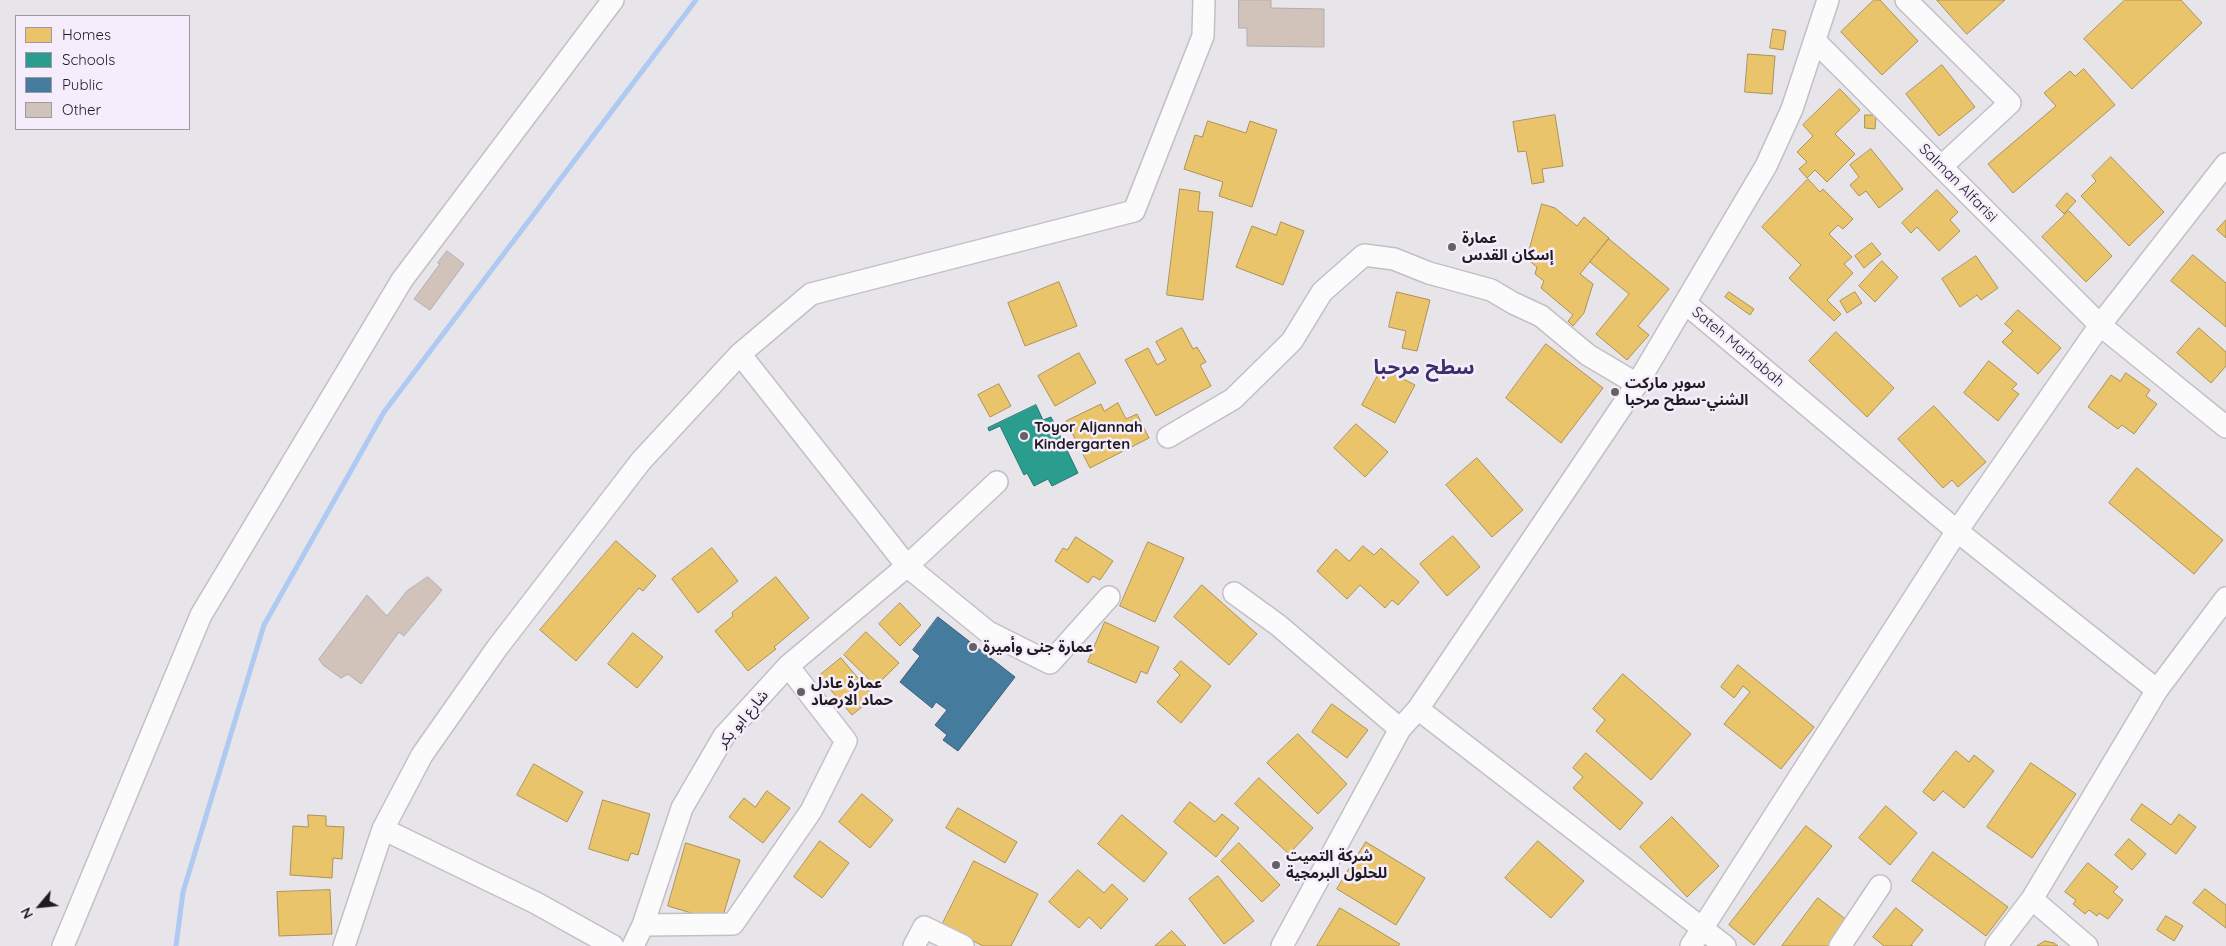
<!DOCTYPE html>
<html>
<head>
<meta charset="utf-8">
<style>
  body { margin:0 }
  #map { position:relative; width:2226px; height:946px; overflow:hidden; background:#e7e4ea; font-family:Quicksand,sans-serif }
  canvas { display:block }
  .legend { position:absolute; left:15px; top:15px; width:175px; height:115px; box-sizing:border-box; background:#f5edfb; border:1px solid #9f99a4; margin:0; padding:6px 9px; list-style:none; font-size:15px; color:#1e1c21 }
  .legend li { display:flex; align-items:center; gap:10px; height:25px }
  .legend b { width:25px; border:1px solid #9f99a4 }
  .north { position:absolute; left:15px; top:881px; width:50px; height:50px; -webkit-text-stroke:4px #f5edfb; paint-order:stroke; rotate:242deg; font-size:14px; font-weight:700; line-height:20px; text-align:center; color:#1e1c21 }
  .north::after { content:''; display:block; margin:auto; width:18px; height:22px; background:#1e1c21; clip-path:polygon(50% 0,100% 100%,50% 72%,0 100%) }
</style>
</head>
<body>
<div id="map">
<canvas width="2226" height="946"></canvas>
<ul class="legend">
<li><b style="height:14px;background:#e9c46a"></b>Homes</li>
<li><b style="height:14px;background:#2a9d8f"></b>Schools</li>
<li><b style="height:14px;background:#457b9d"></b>Public</li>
<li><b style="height:14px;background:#d2c3ba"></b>Other</li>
</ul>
<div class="north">N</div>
</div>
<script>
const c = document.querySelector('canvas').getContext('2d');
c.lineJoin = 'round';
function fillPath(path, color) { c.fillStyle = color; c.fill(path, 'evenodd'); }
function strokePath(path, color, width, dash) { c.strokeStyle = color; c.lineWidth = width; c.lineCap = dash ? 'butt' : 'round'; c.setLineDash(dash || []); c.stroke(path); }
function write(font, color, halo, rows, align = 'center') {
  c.font = font + ' Quicksand,"Noto Sans Arabic",sans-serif'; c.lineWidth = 5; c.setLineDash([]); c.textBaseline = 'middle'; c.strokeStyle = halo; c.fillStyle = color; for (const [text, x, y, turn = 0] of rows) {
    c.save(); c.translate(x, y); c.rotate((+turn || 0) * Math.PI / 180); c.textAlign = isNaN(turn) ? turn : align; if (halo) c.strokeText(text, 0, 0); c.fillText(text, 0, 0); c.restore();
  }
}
const homes = new Path2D(`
  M1874 0H1880L1918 41 1882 75 1841 32Z
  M1937 0H2005L1967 34Z
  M2125 0H2181L2202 23 2132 89 2084 39Z
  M1773 29 1786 31 1783 50 1770 48Z
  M1748 54 1775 56 1772 94 1745 92Z
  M1942 65 1975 107 1939 136 1906 94Z
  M2084 69 2115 105 2013 193 1988 164 2056 106 2044 93 2070 71 2075 76Z
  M1840 89 1860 110 1835 134 1855 154 1827 182 1815 170 1807 178 1799 169 1807 162 1797 152 1813 136 1803 125Z
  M1555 115 1563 166 1542 169 1544 182 1532 184 1526 151 1518 152 1513 122Z
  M1865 115H1876L1875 129 1865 128Z
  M1208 121 1246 133 1250 121 1277 130 1252 207 1219 196 1223 182 1184 169 1195 135 1202 137Z
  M1871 149 1903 189 1879 208 1866 191 1859 196 1850 185 1859 177 1850 165Z
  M2111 157 2164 212 2129 246 2081 196 2096 181 2092 176Z
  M1808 179 1820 192 1823 189 1853 219 1843 229 1838 225 1829 234 1852 257 1844 264 1853 273 1827 300 1841 314 1834 321 1789 278 1801 265 1762 227Z
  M1180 189 1200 192 1198 211 1213 212 1203 300 1167 295Z
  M1937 190 1958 212 1950 220 1960 231 1939 251 1917 227 1911 233 1902 223Z
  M2067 193 2076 201 2064 214 2056 206Z
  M1542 204 1555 208 1577 226 1584 217 1609 238 1580 274 1593 284 1584 313 1573 326 1568 321 1573 315 1541 288 1544 281 1535 274 1537 267 1527 259Z
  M2069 211 2112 256 2086 282 2042 237Z
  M2226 220V238L2217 230Z
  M1281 222 1304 231 1283 285 1236 267 1252 226 1276 235Z
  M1609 239 1669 289 1638 326 1649 335 1627 360 1596 334 1629 294 1590 262Z
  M1872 243 1881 254 1864 268 1855 256Z
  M2193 255 2226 283V327L2171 281Z
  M1976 256 1998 288 1981 300 1977 295 1960 307 1942 279Z
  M1882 261 1898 277 1875 302 1859 286Z
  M1059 282 1077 326 1025 346 1008 303Z
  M1397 292 1430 300 1417 351 1402 348 1406 331 1389 327Z
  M1729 292 1754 309 1750 315 1725 297Z
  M1855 292 1862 303 1847 313 1840 301Z
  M2018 310 2061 348 2038 374 2002 342 2013 331 2005 324Z
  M1182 328 1193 349 1197 347 1206 362 1200 365 1211 386 1156 416 1125 360 1148 348 1157 365 1166 360 1156 342Z
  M2199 328 2226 352V366L2211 383 2177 353Z
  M1836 332 1894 388 1867 417 1809 361Z
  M1546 344 1603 388 1561 443 1506 398Z
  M1079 353 1096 383 1055 406 1038 376Z
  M1989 361 2017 384 2012 389 2019 394 1998 421 1964 393Z
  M1382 368 1415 385 1395 423 1362 405Z
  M2126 373 2150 390 2146 396 2157 404 2134 434 2122 425 2118 429 2088 407 2111 375 2120 381Z
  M999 384 1011 406 990 417 978 395Z
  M1118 403 1126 419 1137 414 1149 438 1090 468 1066 421 1101 404 1104 411Z
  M1934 406 1986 462 1958 487 1952 480 1943 488 1898 439Z
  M1356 424 1388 452 1365 477 1334 448Z
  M1477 458 1523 510 1492 537 1446 485Z
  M2137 468 2223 540 2194 574 2109 503Z
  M1453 536 1480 567 1447 596 1420 564Z
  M1076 537 1113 561 1100 580 1093 576 1088 583 1055 561 1063 548 1067 550Z
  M616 541 656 576 643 591 639 588 576 661 540 630Z
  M1148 542 1184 558 1155 622 1120 606Z
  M1363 546 1374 555 1381 548 1419 582 1398 605 1392 600 1385 608 1360 585 1347 599 1317 571 1336 549 1349 561Z
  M712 548 738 581 698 613 672 579Z
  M776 577 809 618 774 647 776 649 748 671 715 631 733 616 732 613Z
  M1202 585 1257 634 1229 665 1174 617Z
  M900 603 921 625 900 646 879 624Z
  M1105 622 1159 647 1147 674 1141 671 1136 683 1088 662Z
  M866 632 899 663 876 686 844 655Z
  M633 633 663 657 637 688 608 664Z
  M841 658 874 697 852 715 819 676Z
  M1181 661 1211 686 1181 723 1157 702 1180 675 1174 669Z
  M1738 665 1814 727 1781 769 1724 724 1750 692 1743 686 1734 698 1721 687Z
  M1623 674 1691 734 1651 780 1596 731 1605 720 1593 709Z
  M1332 704 1368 730 1347 758 1312 732Z
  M1298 734 1347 784 1318 814 1267 763Z
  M1956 751 1969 762 1974 755 1994 771 1964 808 1943 791 1934 801 1923 792Z
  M1586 753 1643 803 1620 830 1573 788 1583 777 1573 768Z
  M2031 763 2076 794 2032 858 1987 827Z
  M534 764 583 792 567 822 517 795Z
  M1259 778 1313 828 1289 854 1235 804Z
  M767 791 790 808 763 843 729 817 744 798 755 807Z
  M862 794 893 820 870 848 839 822Z
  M603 800 650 814 638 855 631 853 628 861 589 849Z
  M1190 802 1215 822 1222 814 1239 828 1216 857 1174 822Z
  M2142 804 2171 825 2179 814 2196 827 2176 854 2131 820Z
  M1886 806 1917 833 1890 865 1859 838Z
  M958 808 1017 842 1005 863 946 828Z
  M308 815 326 816V826L344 827 342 859 333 858 332 878 290 875 293 826 308 827Z
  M1122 815 1167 853 1144 882 1098 844Z
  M1672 817 1719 866 1687 897 1640 847Z
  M1806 826 1832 846 1754 945 1729 925Z
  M2129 839 2146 854 2132 870 2115 855Z
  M820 841 849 863 822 898 794 877Z
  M1538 841 1584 881 1551 918 1505 878Z
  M1366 842 1425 878 1396 925 1337 889Z
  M686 843 740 860 721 922 668 906Z
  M1239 843 1280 885 1262 902 1221 861Z
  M1933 852 2008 907 1986 936 1912 881Z
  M974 861 1038 894 1011 946H983L942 925Z
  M2088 863 2118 887 2113 892 2123 900 2108 919 2099 913 2097 916 2089 910 2085 914 2073 904 2076 900 2065 892Z
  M1078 870 1104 893 1112 884 1128 899 1101 929 1089 917 1079 928 1049 902Z
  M1218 876 1254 921 1224 944 1189 899Z
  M2205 889 2226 905V928L2193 903Z
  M330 890 332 934 279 936 277 892Z
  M1818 898 1852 924 1836 946H1782Z
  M1340 908 1400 944 1398 946H1317Z
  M1896 908 1923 930 1911 945 1913 946H1884L1873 937Z
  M2166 916 2183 926 2174 941 2157 930Z
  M1172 931 1186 946H1155Z
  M2045 941 2054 943 2058 946H2037Z`);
const schools = new Path2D(`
  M1036 405 1043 420 1051 417 1078 473 1052 486 1048 479 1034 486 1027 473 1024 475 1000 426 989 431 988 428Z`);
const public = new Path2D(`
  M938 617 1015 677 958 751 943 740 947 735 935 725 947 710 936 702 932 708 900 682 920 656 913 650Z`);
const stream = new Path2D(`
  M176 946 183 892 264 625 384 412 696 0`);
const building = new Path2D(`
  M1239 0H1271V8L1324 9V47L1247 46V28H1239Z
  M447 251 464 264 430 310 414 299 440 264 438 263Z
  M428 577 442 590 404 636 399 632 361 684 348 674 341 678 323 665 319 659 367 595 387 616 407 591Z`);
const minor = new Path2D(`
  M1828 0 1792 109 1766 166 1685 303 1957 531 2157 690
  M1906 0 2010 103 1941 167
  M1815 41 2100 325 2226 427
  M740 354 907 566 988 632 1050 663 1109 597
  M1168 437 1233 399 1292 341 1322 292 1364 255 1394 259 1429 273 1491 290 1513 303 1541 316 1588 355 1637 384
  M1234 593 1278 625 1400 729
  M1418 709 1725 946
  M383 829 536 903 613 946
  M2032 899 2087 946
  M643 925 733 924 811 811 846 741 788 666
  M63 946 201 615 402 280 613 0
  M344 946 383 829 422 755 497 648 641 461 740 354 811 294 1134 211 1203 36 1204 0
  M633 946 643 925 682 808 724 736 788 666 907 566 997 482
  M914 946 924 927 963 946
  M1282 946 1400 729 1418 709 1637 384 1685 303
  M1691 946 1957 531 2100 325 2226 164
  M1840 946 1880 886
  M1996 946 2032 899 2157 690 2226 598`);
const markers = [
  [1452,247,5,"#646267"],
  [1615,392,5,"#646267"],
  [1024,436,5,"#646267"],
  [973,647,5,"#646267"],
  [801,692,5,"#646267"],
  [1276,865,5,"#646267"]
];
const streetNames = [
  ["Salman Alfarisi",1958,183,45],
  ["Sateh Marhabah",1738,347,40],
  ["شارع ابو بكر",743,719,-50]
];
const poiNames = [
  ["عمارة",1462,238],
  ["إسكان القدس",1462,255],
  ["سوبر ماركت",1625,383],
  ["الشني-سطح مرحبا",1625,400],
  ["Toyor Aljannah",1034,427],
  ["Kindergarten",1034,444],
  ["عمارة جنى وأميرة",983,647],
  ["عمارة عادل",811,683],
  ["حماد الارصاد",811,700],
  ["شركة التميت",1286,856],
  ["للحلول البرمجية",1286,873]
];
const districtNames = [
  ["سطح مرحبا",1424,368]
];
fillPath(homes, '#e9c46a');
strokePath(homes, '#ac9254', 1);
fillPath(schools, '#2a9d8f');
strokePath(schools, '#26766e', 1);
fillPath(public, '#457b9d');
strokePath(public, '#395e78', 1);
strokePath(stream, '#aec9f2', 5);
fillPath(building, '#d2c3ba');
strokePath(building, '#b1adae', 1);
strokePath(minor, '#c3c0c5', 24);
strokePath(minor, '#fbfbfc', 21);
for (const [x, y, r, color] of markers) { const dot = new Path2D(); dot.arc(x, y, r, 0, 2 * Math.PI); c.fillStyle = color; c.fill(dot); strokePath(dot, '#f5edfb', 2); }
write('15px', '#1e1c21', '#f5edfb', streetNames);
write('bold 15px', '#1e1c21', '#f5edfb', poiNames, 'left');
write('bold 20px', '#3a2f6a', '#f5edfb', districtNames);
</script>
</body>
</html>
